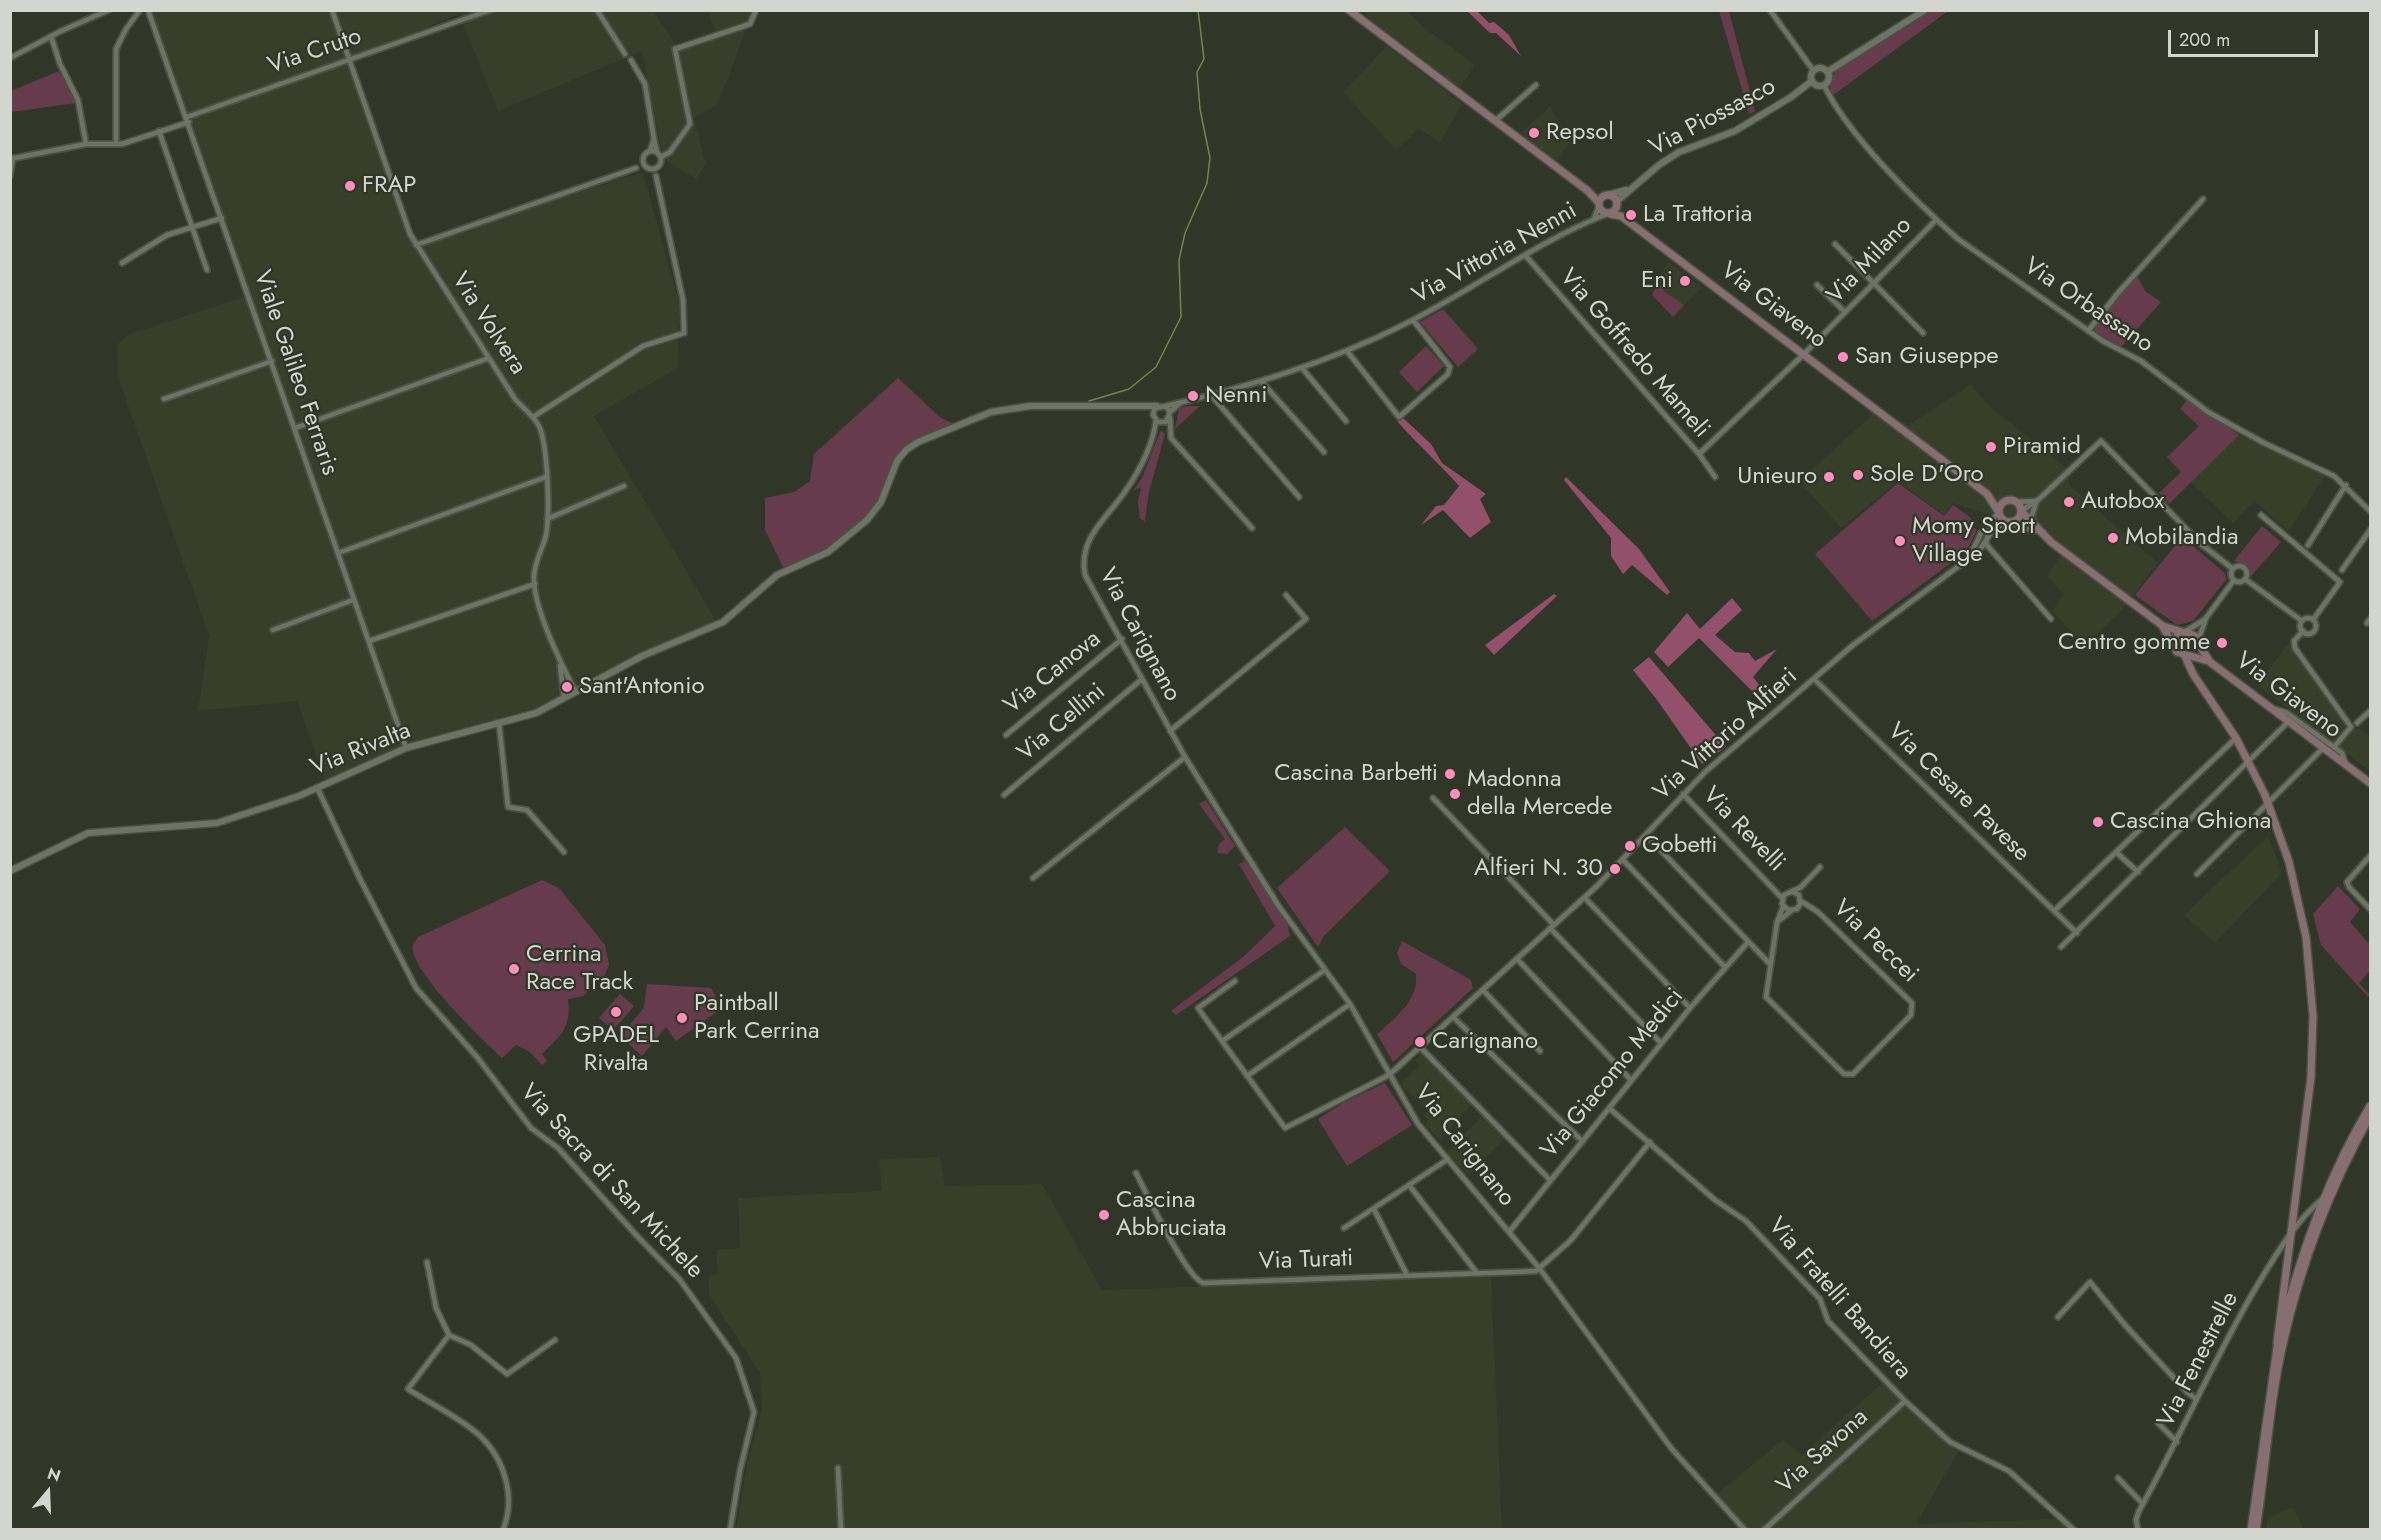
<!DOCTYPE html>
<html>
<head>
<meta charset="utf-8">
<style>
  body { margin:0 }
  #map { position:relative; width:2381px; height:1540px; overflow:hidden; background:#303628; font-family:Jost,sans-serif }
  canvas { display:block }
  .frame { position:absolute; inset:0; border:12px solid #d3d6ce; pointer-events:none }
  .north { position:absolute; left:18px; top:1462px; width:60px; height:60px; -webkit-text-stroke:4px #303628; paint-order:stroke; rotate:19deg; font-size:16px; font-weight:700; line-height:24px; text-align:center; color:#d3d6ce }
  .north::after { content:''; display:block; margin:auto; width:21px; height:27px; background:#d3d6ce; clip-path:polygon(50% 0,100% 100%,50% 72%,0 100%) }
  .scale { position:absolute; left:2168px; top:30px; width:150px; height:27px; box-sizing:border-box; border:3px solid #d3d6ce; border-top:0; padding-left:8px; font-size:18px; line-height:21px; white-space:nowrap; color:#d3d6ce; -webkit-text-stroke:4px #303628; paint-order:stroke }
</style>
</head>
<body>
<div id="map">
<canvas width="2381" height="1540"></canvas>
<div class="frame"></div>
<div class="north">N</div>
<div class="scale">200 m</div>
</div>
<script>
const c = document.querySelector('canvas').getContext('2d');
c.lineJoin = 'round';
function fillPath(path, color) { c.fillStyle = color; c.fill(path, 'evenodd'); }
function strokePath(path, color, width, dash) { c.strokeStyle = color; c.lineWidth = width; c.lineCap = dash ? 'butt' : 'round'; c.setLineDash(dash || []); c.stroke(path); }
function write(font, color, halo, rows, align = 'center') {
  c.font = font + ' Jost,sans-serif'; c.lineWidth = 4.5; c.setLineDash([]); c.textBaseline = 'middle'; c.strokeStyle = halo; c.fillStyle = color; for (const [text, x, y, turn = 0] of rows) {
    c.save(); c.translate(x, y); c.rotate((+turn || 0) * Math.PI / 180); c.textAlign = isNaN(turn) ? turn : align; if (halo) c.strokeText(text, 0, 0); c.fillText(text, 0, 0); c.restore();
  }
}
const built = new Path2D(`
  M1367 10 1407 11 1423 27 1475 65 1460 88 1364 14Z
  M148 11H653L677 47 715 32 709 11H753L718 104 694 118 706 164 696 179 663 159 642 51 498 111 459 14 349 59 416 245 643 172 679 304 678 368 594 416 716 621 519 719 406 748 326 782 297 701 198 711 209 636 118 377 117 345 127 335 249 295Z
  M1387 46 1462 104 1440 143 1419 128 1396 150 1343 92Z
  M1550 106 1570 141 1555 162 1520 134Z
  M1668 262 1702 287 1684 305 1665 292 1658 282Z
  M1971 384 1988 405 2066 468 2070 486 2158 563 2124 608 2084 646 2052 611 2064 595 2047 576 2063 551 2024 525 1952 503 1944 515 1898 481 1841 528 1799 481 1866 421 1876 409 1909 425Z
  M2239 435 2274 452 2286 453 2327 473 2288 531 2254 501 2233 523 2191 482Z
  M2289 643 2351 729H2361L2370 738V771L2257 685Z
  M2268 836 2282 873 2215 943 2184 915Z
  M1422 1053 1472 1104 1439 1140 1425 1124 1428 1120 1424 1115 1428 1111 1400 1084 1420 1066 1415 1060Z
  M1482 1116 1505 1138 1468 1175 1447 1152Z
  M940 1157 945 1186 1042 1184 1102 1290 1491 1277 1502 1529H736L747 1465 762 1409 760 1373 709 1294V1277L718 1273 716 1250 740 1248 738 1198 882 1191 879 1159Z
  M1884 1381 1958 1452 1916 1524 2054 1519 2071 1529H1745L1713 1497 1783 1440 1802 1455Z
  M2293 1507 2303 1529H2266L2268 1518Z`);
const green = new Path2D(`
  M1719 11H1729L1755 111 1749 114Z
  M1929 11H1948L1832 96C1827 84 1832 74 1841 65Z
  M59 71 76 103 11 112V91Z
  M2137 276 2145 291 2161 302 2121 347 2095 331V325Z
  M1658 282 1665 292 1684 305 1673 317 1652 295Z
  M1443 309 1478 349 1458 367 1420 322Z
  M1426 346 1444 366 1417 392 1399 372Z
  M898 378 941 418 957 425C937 432 909 437 896 456 887 469 884 489 877 503 861 534 815 559 783 567L765 530V498L794 492 810 481 814 454Z
  M2187 400 2239 435 2169 504 2159 493 2181 472 2167 457 2199 426 2180 409Z
  M1200 406 1175 429 1179 409 1186 406Z
  M1161 430 1165 434 1149 492 1145 521 1140 519 1138 501 1141 487 1133 491 1142 478Z
  M1898 483 1944 516 1953 505 1971 518 1972 526 1977 530 1966 552 1872 621 1815 554Z
  M2262 526 2281 542 2251 576C2250 565 2244 563 2234 561Z
  M2182 537 2225 573 2226 580 2193 621 2177 625 2135 595Z
  M1206 800 1235 846 1227 854 1217 853 1219 844 1225 839 1199 804Z
  M1345 827 1390 871 1323 937 1318 947 1277 888Z
  M1245 861 1287 922 1290 936 1176 1015 1171 1011 1243 957 1275 926 1239 864Z
  M542 880 559 888 605 945 609 965 604 976 583 996 568 999C571 1028 562 1034 542 1054L547 1061 542 1065 530 1052 516 1045 502 1058C484 1041 407 968 413 945 414 943 418 938 418 937Z
  M2338 886 2360 909 2350 922 2370 945V971L2359 983 2370 995 2368 997 2321 945 2313 914Z
  M1402 941 1471 980 1473 988 1393 1062 1377 1034C1395 1018 1419 1000 1416 974L1401 964 1397 953Z
  M647 984 711 988 722 1008 676 1041 666 1027 642 1056 620 1036 644 1008Z
  M620 994 634 1006 613 1030 599 1018Z
  M1385 1083 1412 1125 1347 1166 1318 1119 1345 1102Z`);
const forest = new Path2D(`
  M1467 11H1477L1489 23 1494 22 1509 35 1521 56 1496 33H1490Z
  M1402 417 1431 444 1442 463 1486 494 1480 499 1491 522 1470 538 1443 510 1421 525 1436 506 1444 505 1459 486C1439 463 1417 444 1397 421Z
  M1566 477 1639 549 1670 592 1667 595 1632 565 1623 574 1611 556V538L1564 480Z
  M1554 594 1557 596 1494 655 1485 645Z
  M1732 598 1742 610 1715 635 1735 652 1749 653 1755 661 1777 649 1753 677 1773 703 1765 704 1699 638 1668 667 1654 652 1687 613 1700 629Z
  M1649 657 1726 747 1702 764 1657 700 1633 670Z`);
const stream = new Path2D(`
  M1089 401 1129 389 1156 367 1181 317 1179 260 1185 233 1207 183 1210 158 1200 109 1197 72 1204 59 1198 10`);
const minor = new Path2D(`
  M148 10 406 748
  M332 10 410 234 515 399C523 408 534 416 539 426 548 445 550 514 546 535 543 548 535 561 534 575 532 606 561 663 575 691
  M597 10 625 54
  M1770 10 1813 70
  M51 36 60 64 78 100 86 144
  M10 58 61 31 109 10
  M631 60 645 84 654 139
  M1824 85C1847 134 1916 202 1958 239L2103 341 2141 361 2208 412 2264 443 2334 476 2370 511
  M187 117 490 10
  M1495 121 1536 85
  M159 131 207 270
  M116 142V49L126 29 140 10
  M643 160a9 9 0 1 1 18 0a9 9 0 1 1-18 0Z
  M650 151 654 139 657 152
  M661 157 670 152 690 124 675 49 750 24 756 10
  M10 159 86 144H122L189 122
  M10 175 13 158
  M1594 219 1599 206
  M1835 244 1923 333
  M416 245 636 168
  M1525 255 1699 454 1715 477
  M122 263 167 235 222 218
  M1817 285 1845 312
  M2088 331 2118 293 2203 199
  M1347 351 1399 417 1448 374 1450 367 1413 320
  M1302 368 1346 421
  M1261 381 1324 452
  M1211 395 1299 497
  M164 399 272 361
  M1166 406C1247 387 1328 363 1403 325 1472 291 1535 242 1607 214
  M1170 412 1166 406 1155 408 1153 415 1158 422H1166L1170 412 1180 403
  M533 417 643 346 684 333 683 300 656 176
  M1170 418 1171 438 1252 528
  M1156 420C1153 445 1138 473 1124 493 1105 520 1078 539 1085 575L1185 757 1278 905 1350 1004 1418 1124 1540 1269 1671 1448 1745 1530
  M295 428 489 358
  M1699 454 1804 354 1936 220
  M2017 502 2035 501
  M2021 511 2038 500 2101 441 2201 544 2233 569
  M2261 515 2340 582 2313 620
  M547 519 624 486
  M2033 521 2032 515 2036 503
  M1989 527 1986 544 2051 619
  M2308 545 2346 485
  M338 553 546 477
  M1970 556 1981 533 1998 513
  M2231 574a8 8 0 1 1 16 0a8 8 0 1 1-16 0Z
  M2342 570 2370 530
  M2245 579 2302 621
  M2300 626a8 8 0 1 1 16 0a8 8 0 1 1-16 0Z
  M2367 623 2370 619
  M273 630 353 600
  M2186 631 2204 620
  M2303 631 2294 641 2295 648 2351 727 2334 747
  M369 641 535 584
  M2198 641 2206 618 2234 580
  M560 666 564 697
  M1814 679 2077 933
  M2275 709 2287 713 2342 753 2345 762
  M499 723 508 807 527 810 564 852
  M2357 723 2370 711
  M1170 731 1306 619 1286 595
  M1006 735 1122 639
  M317 787 360 879 416 988 477 1057 531 1128 558 1148 637 1236 680 1280 736 1358 754 1412 740 1470 730 1530
  M1683 794 1782 898
  M1004 795 1142 679
  M1433 798 1554 925
  M1646 835 1769 963
  M2116 852 2138 872
  M2370 856 2347 882 2349 887 2370 909
  M1623 860 1725 967
  M2197 874 2323 748
  M1033 878 1185 757
  M1793 892 1799 895 1800 904 1797 909 1788 910 1782 904 1784 895 1801 887 1820 867
  M1585 898 1690 1008
  M1783 907 1777 922 1766 997 1844 1074H1853L1911 1015 1912 1003 1818 912 1801 901
  M2054 911 2236 738
  M1777 922 1791 911
  M1550 928 1661 1043
  M2061 947 2289 721
  M1517 959 1631 1080
  M1235 981 1198 1008 1285 1128 1389 1075 1598 885 1705 772 1853 645 1979 551 1992 531 2006 522
  M1483 990 1540 1051
  M1453 1017 1581 1140
  M1222 1041 1325 970
  M1421 1048 1550 1180
  M1247 1076 1350 1004
  M1609 1108 1715 1200 1746 1221 1820 1299 1828 1321 1905 1401 1950 1442 2009 1471 2074 1530
  M1136 1173C1147 1194 1185 1276 1203 1283L1515 1272 1536 1271 1571 1240 1650 1142
  M1409 1185 1477 1273
  M1374 1209 1407 1275
  M1344 1228 1448 1159
  M1509 1232 1690 1008 1748 942
  M427 1262 436 1308 449 1335
  M2058 1317 2090 1282 2125 1325 2187 1392 2196 1399
  M2158 1423 2177 1442
  M838 1468 841 1530
  M2118 1478 2143 1504
  M503 1530C516 1497 505 1459 479 1435 459 1417 431 1404 408 1389L449 1335 471 1345 507 1374 555 1340
  M1764 1530 1905 1401
  M2138 1530 2136 1520 2139 1511C2181 1436 2214 1358 2258 1284 2276 1255 2295 1222 2321 1200`);
const tertiary = new Path2D(`
  M1811 77a9 9 0 1 1 18 0a9 9 0 1 1-18 0Z
  M1827 72 1925 10
  M1608 195 1626 190
  M1617 201 1659 165 1679 152 1735 131 1791 97 1812 81
  M10 871 88 833 217 823 299 796 406 748 536 713 642 656 723 622 777 575 828 552 867 520 881 502 897 461 906 450 918 442 991 412 1030 406H1157`);
const secondary = new Path2D(`
  M1349 10 1588 191 1599 203
  M1599 204a9 9 0 1 1 18 0a9 9 0 1 1-18 0Z
  M1610 214 1621 216 1987 494 1998 511
  M1999 511a11 11 0 1 1 22 0a11 11 0 1 1-22 0Z
  M2021 511 2051 542 2163 626 2182 632
  M2012 522 2034 530
  M2163 627 2177 652 2208 661
  M2198 643 2210 662 2370 783
  M2174 645 2177 636 2186 632 2195 636 2198 645
  M2185 656 2193 674 2236 738 2265 795 2289 862 2306 937 2313 1016 2311 1077 2277 1343
  M2281 1331C2301 1251 2328 1176 2370 1106
  M2251 1530 2278 1341
  M2256 1530C2266 1468 2269 1405 2283 1344 2301 1263 2330 1188 2370 1116`);
const markers = [
  [1534,133,6,"#fe8ebb"],
  [350,186,6,"#fe8ebb"],
  [1631,215,6,"#fe8ebb"],
  [1685,281,6,"#fe8ebb"],
  [1843,357,6,"#fe8ebb"],
  [1193,396,6,"#fe8ebb"],
  [1991,447,6,"#fe8ebb"],
  [1858,475,6,"#fe8ebb"],
  [1829,477,6,"#fe8ebb"],
  [2069,502,6,"#fe8ebb"],
  [2113,538,6,"#fe8ebb"],
  [1900,541,6,"#fe8ebb"],
  [2222,643,6,"#fe8ebb"],
  [567,687,6,"#fe8ebb"],
  [1450,774,6,"#fe8ebb"],
  [1455,794,6,"#fe8ebb"],
  [2098,822,6,"#fe8ebb"],
  [1630,846,6,"#fe8ebb"],
  [1615,869,6,"#fe8ebb"],
  [514,969,6,"#fe8ebb"],
  [616,1012,6,"#fe8ebb"],
  [682,1018,6,"#fe8ebb"],
  [1420,1042,6,"#fe8ebb"],
  [1104,1215,6,"#fe8ebb"]
];
const streetNames = [
  ["Via Cruto",315,52,-19],
  ["Via Piossasco",1713,118,-28],
  ["Via Vittoria Nenni",1495,254,-29],
  ["Via Milano",1870,261,-46],
  ["Via Giaveno",1773,306,37],
  ["Via Orbassano",2088,306,34],
  ["Via Volvera",488,324,57],
  ["Via Goffredo Mameli",1634,354,49],
  ["Viale Galileo Ferraris",295,373,71],
  ["Via Carignano",1139,635,62],
  ["Via Canova",1053,673,-39],
  ["Via Giaveno",2288,696,37],
  ["Via Cellini",1062,723,-40],
  ["Via Vittorio Alfieri",1726,735,-42],
  ["Via Rivalta",361,750,-22],
  ["Via Cesare Pavese",1958,793,44],
  ["Via Revelli",1743,830,46],
  ["Via Peccei",1875,942,44],
  ["Via Giacomo Medici",1613,1074,-51],
  ["Via Carignano",1464,1146,52],
  ["Via Sacra di San Michele",611,1182,47],
  ["Via Turati",1306,1261,-2],
  ["Via Fratelli Bandiera",1839,1299,49],
  ["Via Fenestrelle",2199,1360,-63],
  ["Via Savona",1823,1452,-42]
];
const poiNames = [
  ["Repsol",1546,133],
  ["FRAP",362,186],
  ["La Trattoria",1643,215],
  ["Eni",1673,281,"right"],
  ["San Giuseppe",1855,357],
  ["Nenni",1205,396],
  ["Piramid",2003,447],
  ["Sole D'Oro",1870,475],
  ["Unieuro",1817,477,"right"],
  ["Autobox",2081,502],
  ["Momy Sport",1912,527],
  ["Village",1912,555],
  ["Mobilandia",2125,538],
  ["Centro gomme",2210,643,"right"],
  ["Sant'Antonio",579,687],
  ["Cascina Barbetti",1438,774,"right"],
  ["Madonna",1467,780],
  ["della Mercede",1467,808],
  ["Cascina Ghiona",2110,822],
  ["Gobetti",1642,846],
  ["Alfieri N. 30",1603,869,"right"],
  ["Cerrina",526,955],
  ["Race Track",526,983],
  ["Paintball",694,1004],
  ["Park Cerrina",694,1032],
  ["GPADEL",616,1036,"center"],
  ["Rivalta",616,1064,"center"],
  ["Carignano",1432,1042],
  ["Cascina",1116,1201],
  ["Abbruciata",1116,1229]
];
fillPath(built, '#373f2b');
fillPath(green, '#663c4c');
fillPath(forest, '#92506a');
strokePath(stream, '#718848', 1.5);
strokePath(minor, '#4c5146', 8);
strokePath(tertiary, '#4c5146', 9);
strokePath(secondary, '#4c5146', 10);
strokePath(minor, '#6e7465', 4.5);
strokePath(tertiary, '#6e7465', 6);
strokePath(secondary, '#876e70', 7);
for (const [x, y, r, color] of markers) { const dot = new Path2D(); dot.arc(x, y, r, 0, 2 * Math.PI); c.fillStyle = color; c.fill(dot); strokePath(dot, '#303628', 2); }
write('24px', '#d3d6ce', '#303628', streetNames);
write('24px', '#d3d6ce', '#303628', poiNames, 'left');
</script>
</body>
</html>
